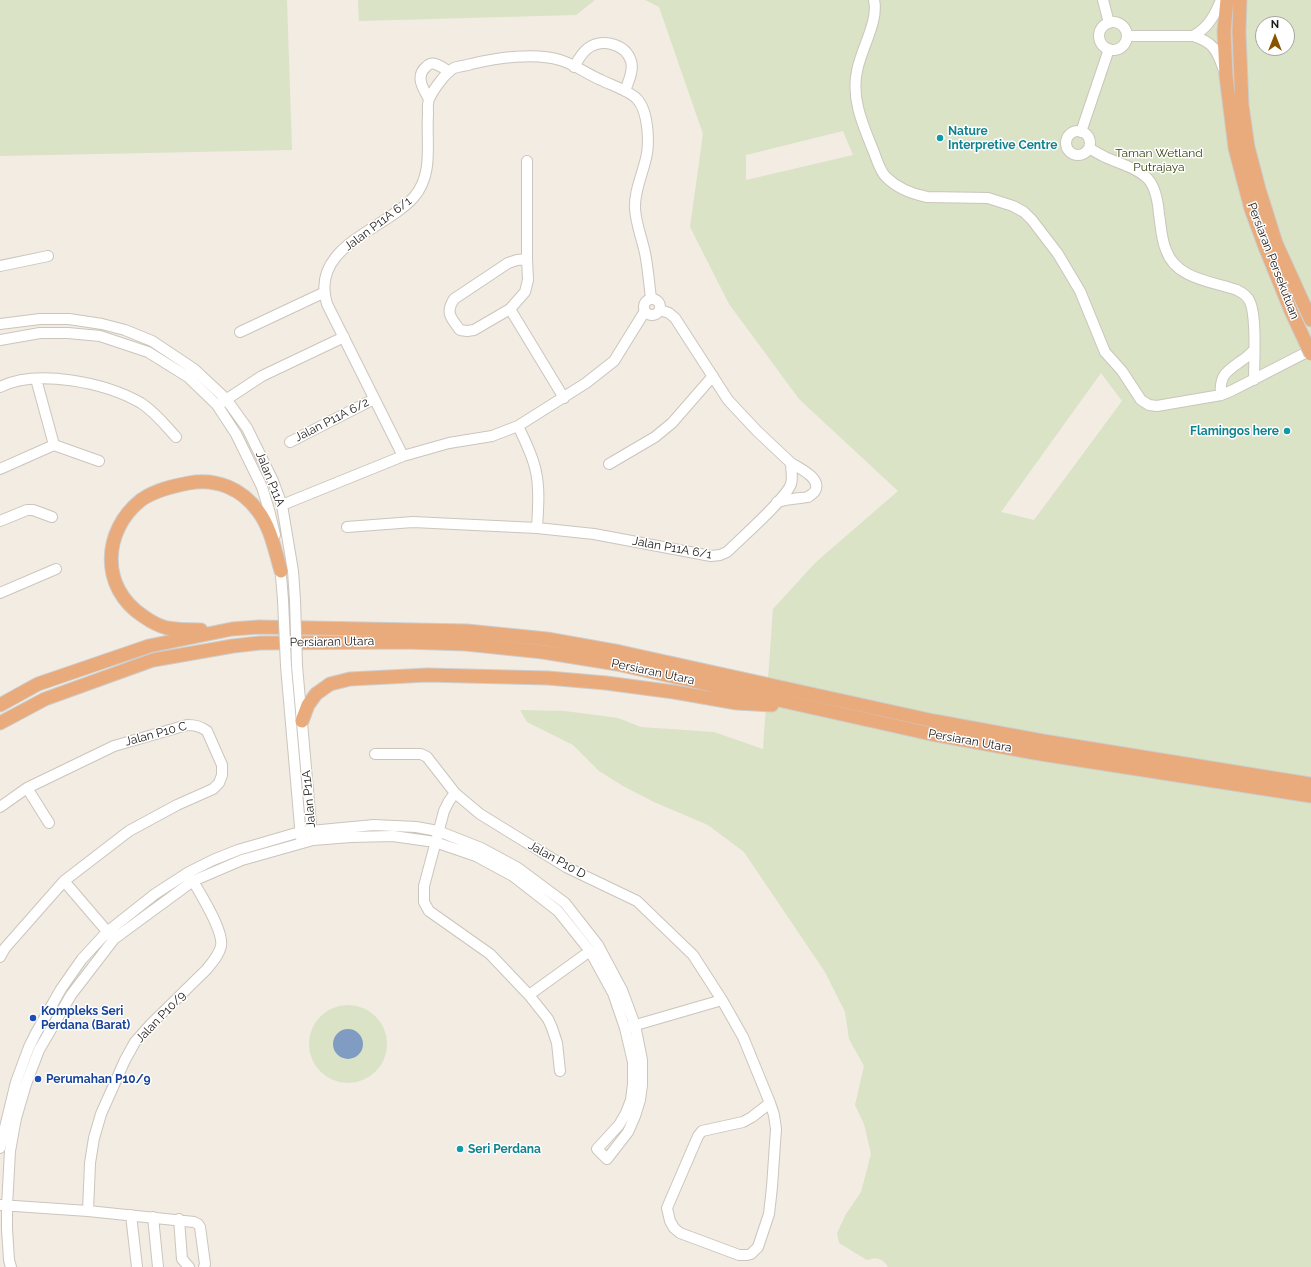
<!DOCTYPE html>
<html>
<head>
<meta charset="utf-8">
<style>
  body { margin:0 }
  #map { position:relative; width:1311px; height:1267px; overflow:hidden; background:#f2ece3; font-family:Raleway,sans-serif }
  canvas { display:block }
  .north { position:absolute; left:1255px; top:16px; width:40px; height:40px; box-sizing:border-box; background:#fff; border:1px solid #a5a4a3; border-radius:50%; rotate:0deg; font-size:11px; font-weight:700; line-height:16px; text-align:center; color:#1d1b18 }
  .north::after { content:''; display:block; margin:auto; width:14px; height:18px; background:#885400; clip-path:polygon(50% 0,100% 100%,50% 72%,0 100%) }
</style>
</head>
<body>
<div id="map">
<canvas width="1311" height="1267"></canvas>
<div class="north">N</div>
</div>
<script>
const c = document.querySelector('canvas').getContext('2d');
c.lineJoin = 'round';
function fillPath(path, color) { c.fillStyle = color; c.fill(path, 'evenodd'); }
function strokePath(path, color, width, dash) { c.strokeStyle = color; c.lineWidth = width; c.lineCap = dash ? 'butt' : 'round'; c.setLineDash(dash || []); c.stroke(path); }
function write(font, color, halo, rows, align = 'center') {
  c.font = font + ' Raleway,sans-serif'; c.lineWidth = 3; c.setLineDash([]); c.textBaseline = 'middle'; c.strokeStyle = halo; c.fillStyle = color; for (const [text, x, y, turn = 0] of rows) {
    c.save(); c.translate(x, y); c.rotate((+turn || 0) * Math.PI / 180); c.textAlign = isNaN(turn) ? turn : align; if (halo) c.strokeText(text, 0, 0); c.fillText(text, 0, 0); c.restore();
  }
}
const green = new Path2D(`
  M0 0H287L292 150 0 156Z
  M358 0H595L576 15 359 21Z
  M645 0H1311V1267H888C883 1258 876 1257 867 1260L839 1243 837 1233 846 1214 861 1192 871 1154 864 1124 855 1105 864 1066 849 1039 845 1012 825 972 744 852 708 825 654 802 623 786 599 771 573 745 527 722 520 710 565 711 618 718 641 727 714 732 763 749 773 609 816 562 898 491 799 399 729 304 690 227 703 134 659 7ZM1263 24H1287V48H1263ZM843 131 853 155 746 180V155ZM1101 373 1122 401 1034 520 1001 512Z
  M309 1044a39 39 0 1 1 78 0a39 39 0 1 1-78 0Z`);
const water = new Path2D(`
  M333 1044a15 15 0 1 1 30 0a15 15 0 1 1-30 0Z`);
const minor = new Path2D(`
  M874 0C879 21 861 49 857 71 851 99 863 125 873 150 877 159 879 170 886 177 897 188 912 194 927 197L988 198 1013 206 1024 212 1032 220 1058 254 1080 291 1105 352 1122 371 1141 400 1149 405 1157 406 1221 395 1231 391 1311 350
  M1103 0 1109 23
  M1099 36a14 14 0 1 1 28 0a14 14 0 1 1-28 0Z
  M1127 36H1193C1213 42 1217 50 1223 68
  M1193 36C1208 28 1215 15 1221 0
  M574 67C578 60 581 54 587 49 601 38 625 43 631 61 634 71 628 82 625 91
  M429 99C423 89 415 76 426 67 428 64 432 63 435 64 440 65 445 69 449 72
  M1066 143a12 12 0 1 1 24 0a12 12 0 1 1-24 0Z
  M1081 132 1109 49
  M1089 148C1094 151 1099 154 1105 157 1118 163 1138 168 1148 179 1156 188 1158 202 1159 214 1161 226 1161 238 1166 250 1176 279 1211 281 1237 290 1243 293 1248 296 1250 302 1257 317 1254 362 1254 380
  M527 161V259
  M527 259 528 280 525 292 510 309 474 330 467 331 460 330C451 318 445 313 454 299L508 263 517 260Z
  M0 266 48 256
  M644 307a8 8 0 1 1 16 0a8 8 0 1 1-16 0Z
  M510 309 564 398
  M0 324 40 319H69L102 324 125 330 152 341 194 369 226 399 247 428 273 481 282 505 293 571 295 600
  M240 332 323 293
  M0 340 40 333H68L100 336 148 352 188 377 217 405 236 434 262 487 269 510 275 535
  M36 379 54 445
  M0 387C37 368 106 383 141 403 155 412 165 425 176 437
  M1221 395C1219 375 1227 371 1241 361 1246 358 1250 354 1254 350
  M221 403 262 376 344 337
  M518 426C525 441 533 456 536 472 540 490 538 510 537 528
  M290 442 374 399
  M403 456 327 304C309 246 385 230 414 197 434 174 426 142 428 114 428 109 427 102 430 97 434 89 446 72 454 68 459 66 466 66 471 64 496 58 535 52 560 60 574 64 587 74 601 80 611 85 630 91 637 99 649 112 650 146 645 162 641 178 634 193 635 209 636 224 642 239 645 253 648 268 649 283 651 298
  M609 464 655 437 672 423 713 376
  M0 469 54 445 99 461
  M777 502C782 501 787 499 793 499 797 498 804 498 808 497 811 495 814 493 815 491 822 478 799 468 791 463
  M282 505 403 456 449 443 492 436 518 426 586 383 614 361 645 311
  M0 521 27 510H33L52 517
  M347 527 413 522 537 528 594 534 711 556 720 555 727 552C741 538 786 499 791 484 793 478 791 470 791 463L757 431 728 400 675 318 669 313 660 310
  M280 564 283 600
  M0 593 56 569
  M286 666 301 838
  M297 666 312 836
  M375 754H421L427 757 455 793 480 814 566 867 637 901 693 955 722 1000 743 1037 770 1103 774 1115 776 1129 772 1187 769 1214 758 1247 751 1254 747 1255H739L680 1233 674 1228 670 1221 667 1208 698 1136 702 1131 743 1122 752 1117 770 1103
  M27 788 49 823
  M455 793 449 801 444 811 424 886V902L429 911 490 954 529 995 548 1019 552 1028 557 1043 560 1071
  M0 807 27 788 114 746 187 725C195 725 200 726 207 731L222 765V775L219 783 213 789 177 805 129 831 64 881 5 948 0 957
  M64 881 111 936
  M529 995 590 951
  M629 1027 722 1000
  M0 1148 16 1082 29 1047 36 1033 61 989 82 959 107 932 155 894 189 872 213 860 238 850 300 832 374 825 416 827 438 831 481 848 518 868 565 903 598 945 622 990 635 1025 642 1060V1085L640 1100 635 1116 628 1132 607 1159 597 1149 619 1125 626 1113 631 1100 633 1084V1062L625 1028 613 993 590 951 558 911 513 876 476 856 435 842 393 836 351 837 313 840 242 860 193 881 114 939 71 995 39 1050 26 1084 16 1118 10 1151 7 1206V1229L9 1260 11 1267
  M0 1205 88 1211 194 1222 198 1224 200 1227 205 1264 204 1267
  M88 1211 90 1163 94 1138 101 1114 125 1060 135 1042 151 1024 206 970C212 963 219 955 221 946 224 931 201 895 193 881
  M131 1215 137 1267
  M153 1217 158 1267
  M179 1219 182 1259 189 1267`);
const major = new Path2D(`
  M1227 0 1224 31 1226 76 1235 148 1251 209 1265 247 1291 311
  M1240 0 1239 32 1242 105 1248 147 1259 189 1276 243 1311 320
  M201 630C190 630 178 630 167 628 159 626 150 621 143 616 100 588 102 531 141 500 155 490 173 486 189 483 217 478 242 489 258 511 271 528 275 551 281 571
  M0 705 38 684 149 646 232 629 259 627 467 631 547 639 620 652 934 721 1043 741 1311 784
  M302 721 308 705 316 694 330 684 350 679 427 675 548 678 606 683 674 692 737 703 772 705
  M0 723 45 699 153 660 233 646 260 643 405 642 466 644 543 652 617 664 931 734 1041 754 1311 796`);
const minorBridge = new Path2D(`
  M283 600 286 666
  M295 600 297 666`);
const majorBridge = new Path2D(`
  M1291 311 1311 354`);
const markers = [
  [940,138,4,"#0f9aa8"],
  [1287,431,4,"#0f9aa8"],
  [33,1018,4,"#1a4fb4"],
  [38,1079,4,"#1a4fb4"],
  [460,1149,4,"#0f9aa8"]
];
const cultureNames = [
  ["Nature",948,131],
  ["Interpretive Centre",948,145],
  ["Flamingos here",1279,431,"right"],
  ["Seri Perdana",468,1149]
];
const parkNames = [
  ["Taman Wetland",1159,153],
  ["Putrajaya",1159,167]
];
const streetNames = [
  ["Jalan P11A 6/1",378,224,-37],
  ["Persiaran Persekutuan",1273,261,69],
  ["Jalan P11A 6/2",332,420,-27],
  ["Jalan P11A",270,479,68],
  ["Jalan P11A 6/1",672,548,10],
  ["Persiaran Utara",332,642,-1],
  ["Persiaran Utara",653,672,12],
  ["Jalan P10 C",156,734,-15],
  ["Persiaran Utara",970,741,10],
  ["Jalan P11A",309,799,-95],
  ["Jalan P10 D",557,860,29],
  ["Jalan P10/9",161,1017,-46]
];
const transitNames = [
  ["Kompleks Seri",41,1011],
  ["Perdana (Barat)",41,1025],
  ["Perumahan P10/9",46,1079]
];
fillPath(green, '#dae3c6');
fillPath(water, '#809cc2');
strokePath(minor, '#cbc5bc', 12);
strokePath(major, '#cdcdcc', 15);
strokePath(minor, '#fff', 10);
strokePath(major, '#e9aa7c', 13);
strokePath(minorBridge, '#cbc5bc', 12, []);
strokePath(majorBridge, '#cdcdcc', 15, []);
strokePath(minorBridge, '#fff', 10);
strokePath(majorBridge, '#e9aa7c', 13);
for (const [x, y, r, color] of markers) { const dot = new Path2D(); dot.arc(x, y, r, 0, 2 * Math.PI); c.fillStyle = color; c.fill(dot); strokePath(dot, '#fff', 1.5); }
write('bold 12px', '#0d838f', '#fff', cultureNames, 'left');
write('12px', '#343f09', '#fff', parkNames);
write('12px', '#1d1b18', '#fff', streetNames);
write('bold 12px', '#164399', '#fff', transitNames, 'left');
</script>
</body>
</html>
